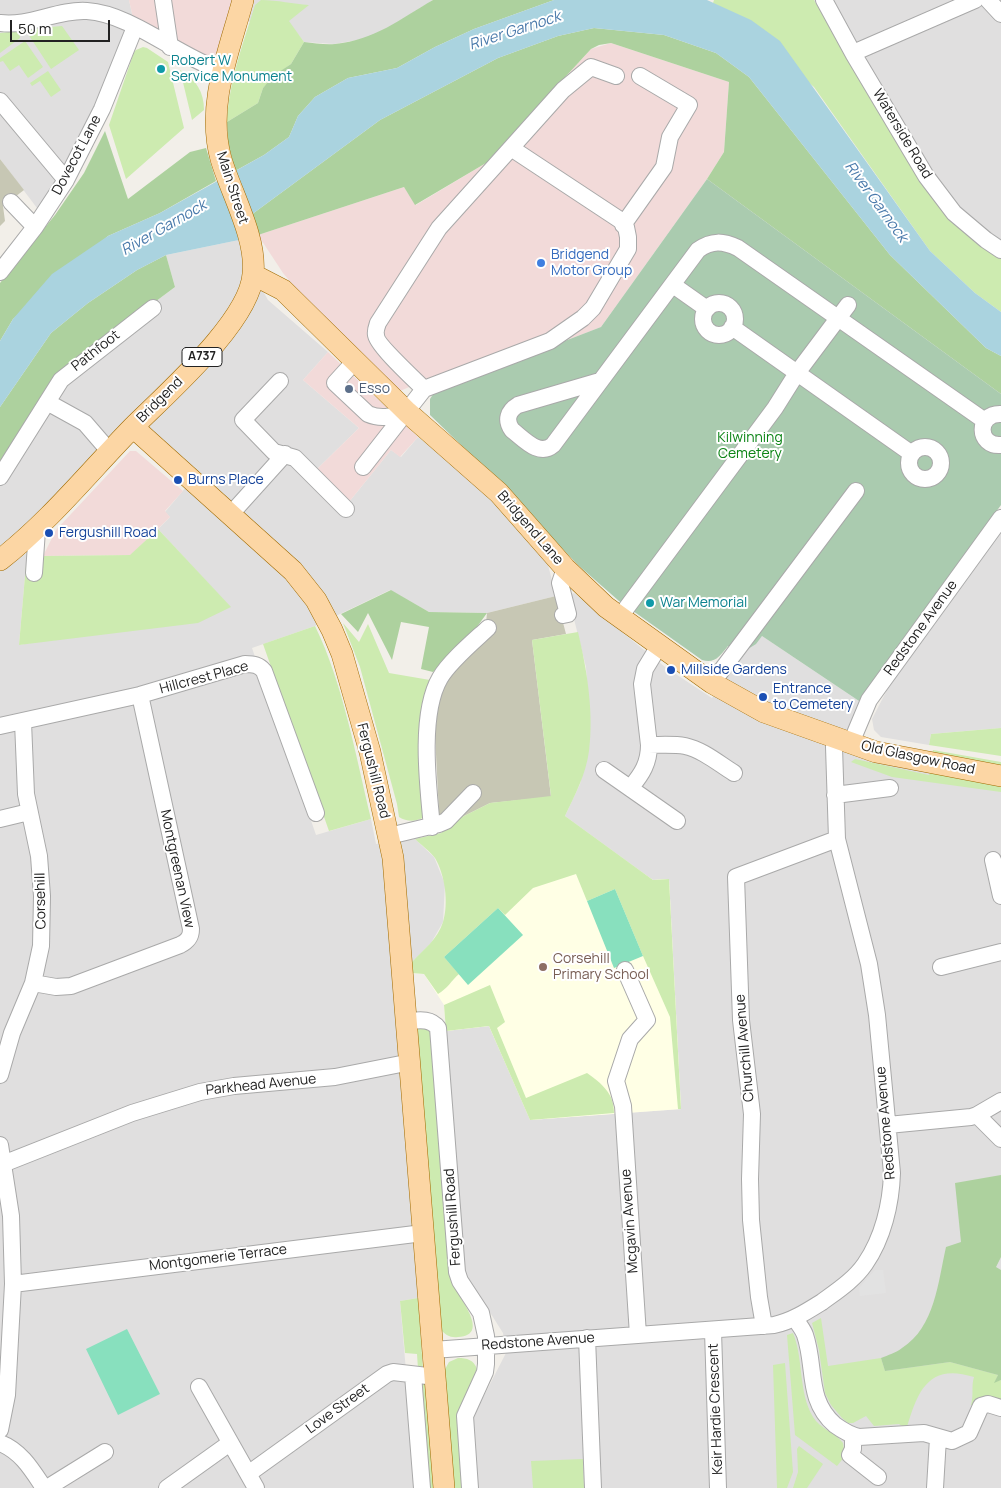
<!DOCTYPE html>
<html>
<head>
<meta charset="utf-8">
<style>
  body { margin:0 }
  #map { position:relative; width:1001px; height:1488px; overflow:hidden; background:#f2efe9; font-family:Manrope,sans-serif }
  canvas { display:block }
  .scale { position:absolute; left:10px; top:20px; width:100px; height:22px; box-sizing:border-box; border:2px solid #222; border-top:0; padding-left:6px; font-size:15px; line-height:18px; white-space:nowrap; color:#222; -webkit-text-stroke:4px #fff; paint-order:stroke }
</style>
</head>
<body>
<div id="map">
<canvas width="1001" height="1488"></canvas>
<div class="scale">50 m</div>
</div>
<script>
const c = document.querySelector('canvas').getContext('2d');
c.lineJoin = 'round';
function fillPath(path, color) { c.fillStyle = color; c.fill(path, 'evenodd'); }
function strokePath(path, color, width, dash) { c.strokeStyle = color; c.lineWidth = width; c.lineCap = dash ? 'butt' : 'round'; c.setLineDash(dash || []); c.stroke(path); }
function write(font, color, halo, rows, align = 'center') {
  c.font = font + ' Manrope,sans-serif'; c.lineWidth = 4; c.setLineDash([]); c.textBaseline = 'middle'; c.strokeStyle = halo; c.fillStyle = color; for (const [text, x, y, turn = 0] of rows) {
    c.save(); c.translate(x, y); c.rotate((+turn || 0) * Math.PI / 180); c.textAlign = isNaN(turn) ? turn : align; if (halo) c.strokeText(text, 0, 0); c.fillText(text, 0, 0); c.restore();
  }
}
const residential = new Path2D(`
  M0 0H129L135 27 43 216 0 159Z
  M243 0H433L390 27 364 39 334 44 304 42 293 28 237 20Z
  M814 0H1001V258L985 248 838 42Z
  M239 240 243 256 268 300 328 352 303 380 359 428 314 472 349 502 391 450 401 457 418 437 490 493 547 561 556 596 487 613 429 612 390 590 315 626 252 648 316 835 371 819 376 844 415 839 434 857 445 884 443 922 431 943 412 962 418 1298 400 1301 416 1488H0V568L27 553 19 645 230 607 158 529 170 517 165 512 192 480 133 427 0 549V463L57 375 175 287 166 255Z
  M1001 532V728L931 734 929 745 881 737 874 730 872 719 888 688Z
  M574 593 665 667 712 698 740 654 762 636 859 701 854 755 1001 784V1488H476L471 1421 506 1353 503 1333 464 1271 446 1031 489 1026 531 1120 681 1109 669 879 653 880 565 816 580 784 590 737 586 667 568 595Z`);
const commercial = new Path2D(`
  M129 0H243L222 71 133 18Z
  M611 43 729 82 724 152 707 179 601 327 435 391 430 378 400 391 303 297 283 273 258 235 404 187 416 205 486 163 591 49Z
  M328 352 418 437 400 457 391 450 349 502 314 472 359 428 303 380Z
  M130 451H136L183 491 165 511 170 517 131 555 43 556 56 530Z`);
const education = new Path2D(`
  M621 858 653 880 669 879 681 1109 530 1120 489 1026 446 1031 444 1005 424 974 412 973 485 891Z`);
const construction = new Path2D(`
  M0 159 24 190 3 206 5 221 0 226Z
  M556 596 566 634 532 640 551 797 490 803 460 818 451 826 440 832 435 735 439 697 446 677 484 642 487 613Z`);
const grass = new Path2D(`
  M261 0C278 0 293 4 309 5L289 21 304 42 291 64 273 77 263 88 258 103 227 122C229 81 243 44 255 5Z
  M714 0H814L912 166 1001 258V312L975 293 930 251 814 87 713 3Z
  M62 26 79 50 51 69 28 34 27 29Z
  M19 31 20 38 0 53V33Z
  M25 41 43 67 28 78 19 65 10 71 3 61 0 62V58Z
  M143 47 147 48 168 62 184 128 126 179 109 125 134 52 136 50Z
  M180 70C196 79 204 92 204 110L192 120Z
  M48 71 61 90 51 97 40 81 32 86 30 83Z
  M158 529 231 607 198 623 19 645 27 553 43 556 130 555Z
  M343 623 359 642 368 624 389 673 430 680 424 817C416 822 407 822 399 817L397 804 360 667Z
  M315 626C343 683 356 757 371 819L329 831 263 644Z
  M578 632C587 670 594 712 589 751 586 774 575 795 565 816L653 880 669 879 681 1109H678L670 1017 643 956 615 889 587 901 576 874 533 888 505 915 498 908 444 957 459 974C451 981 448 988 438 994L424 974 412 973V962C423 950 438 939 443 922 449 903 445 875 435 858 430 851 421 845 415 839L441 833 460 818 490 803 551 796 532 640Z
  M1001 728V756L929 745 931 734Z
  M933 750 1001 762V768L932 754Z
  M855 759 929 775 932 770 1001 784V792L892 777 851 762Z
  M490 985 505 1022 497 1028 526 1098 587 1073C602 1084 614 1093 614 1113L530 1120 489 1026 446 1031 444 1005Z
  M426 1027 431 1032 450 1277C454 1293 494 1335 458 1337 450 1338 446 1335 441 1330L417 1030 419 1028Z
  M418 1298 423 1370 418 1369 417 1354 405 1353 400 1301Z
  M821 1318 828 1366 881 1358 885 1371 950 1362 998 1375 995 1382 1001 1380V1402L984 1397 978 1399 976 1406 971 1405C974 1395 971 1386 974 1377 930 1363 918 1389 907 1427H903L899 1424 874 1426 866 1416 853 1423H848L842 1418 831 1405 825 1393 819 1350 812 1323Z
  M793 1333C804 1360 798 1391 813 1417 820 1429 835 1432 843 1443L845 1456 837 1466 795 1435 787 1335Z
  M458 1358C467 1358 474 1360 477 1369L458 1413 464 1488H451L444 1371 449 1362Z
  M785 1363 793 1472 787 1488H777L773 1365Z
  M426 1382 437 1488H427L421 1384Z
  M799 1446 823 1464 807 1488H793L798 1472 797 1449Z
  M583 1459 584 1488H533L531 1461Z`);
const forest = new Path2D(`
  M433 0H554L474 29 435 47 397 68 348 78 315 97 298 116 289 137 264 155 235 171 228 143 227 122 258 103 263 88 273 76 291 64 304 42C314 43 325 45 335 44 375 40 400 19 433 0Z
  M594 28 664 35 716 53 749 77 890 255 986 348 1001 356V394L707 179 724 152 729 82 611 43 599 45 591 49 486 163 415 205 404 187 258 235 251 215 380 120 498 58 558 36Z
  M105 131 128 199 190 152 206 148 216 181 160 213 108 236 13 319 0 341V283L55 215 84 173Z
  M166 255 175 287 57 375 0 463V407L51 333 88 303 137 270Z
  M391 590 429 612 487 613 466 642 433 672 421 669 429 627 401 622 392 660 368 613 358 632 341 614Z
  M1001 1175V1257L996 1267 1001 1270V1380L994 1383 998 1375 950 1362 885 1371 881 1358C888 1355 896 1353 902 1348 935 1327 938 1282 946 1247L961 1242 955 1183Z`);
const cemetery = new Path2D(`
  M707 179 1001 394V505L859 701 762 636 756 644 740 654 728 646C720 656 715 664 702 660L619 601 578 565 487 470 430 415V399L435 391 601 327Z`);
const pitch = new Path2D(`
  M615 889 643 956 614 968 587 901Z
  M498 908 523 935 468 985 444 957Z
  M127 1329 160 1394 118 1415 86 1349Z`);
const parking = new Path2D(`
  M875 1270H883L886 1293 860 1296 859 1288Z`);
const water = new Path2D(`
  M554 0H707L751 20 780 41 930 251 975 293 1001 312V356L986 348 890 255 749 77 716 53 664 35 594 28 558 36 498 58 380 120 251 215 239 240 166 255 137 270 88 303 51 333 0 407V341L13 319 52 274 108 236 160 213 264 155 289 137 298 116 315 97 348 78 397 68 435 47 474 29Z`);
const minor = new Path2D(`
  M163 0 170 47
  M824 0 854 55 926 176 954 213 986 240 1001 250
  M988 0 1001 14
  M0 23C29 27 58 9 87 11 132 14 177 56 222 71
  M854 55 860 50 975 0
  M0 101 66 180
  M511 148 563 90 591 67 616 76
  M11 202 35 227
  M623 225 664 167 670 137 689 105 640 76
  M0 272 35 227 66 180 102 109 135 27
  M673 285 707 309
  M703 319a16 16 0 1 1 32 0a16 16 0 1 1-32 0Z
  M732 327 912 454
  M355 361 335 383 368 414C382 420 393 416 407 412
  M280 381 243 420 274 452 295 458 346 509
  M600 381 518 405C508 411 505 420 512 430 524 439 539 457 553 445L698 250C712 240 723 241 738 248L985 421
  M47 402 85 423 110 452
  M1001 414C976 413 977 447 1001 445
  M909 463a16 16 0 1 1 32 0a16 16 0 1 1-32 0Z
  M363 467 424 389 550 341 583 318 593 308 628 249V237L626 227 620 220 511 148 439 228 378 323C377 326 375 331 376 335 376 344 415 380 424 389
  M0 477 61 380 153 308
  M230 515 285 454
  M34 573 37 530
  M563 615 568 614 560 583 565 568
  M619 618 775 408 797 373 848 305
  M712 683 856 491
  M0 726 140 695 245 664C254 664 259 665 264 671L316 813
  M851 743 869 700 1001 518
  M649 745C661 745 674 744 685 746 703 750 718 763 734 773
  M604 770 677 821
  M631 787C642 774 649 763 649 745L642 684 645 669 659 646
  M835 795 890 788
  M0 819 29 812
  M432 827C428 786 419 714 440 678 449 662 474 641 488 628
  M389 836 439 824 446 821 473 793
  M993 860 1001 896
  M941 967 1001 952
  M625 970 647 1020 630 1039 616 1081 623 1106 638 1335
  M33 983 56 987 71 986 180 945C188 941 191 937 191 929L140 695
  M408 1021C419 1020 431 1018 438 1028L457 1272 460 1281 481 1313 486 1336V1364L485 1372 465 1416 470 1488
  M0 1075 12 1033 33 983 41 946 42 896 39 856 26 794 23 722
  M977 1115 1001 1139
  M888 1125 971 1117 977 1115 1001 1101
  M0 1145 11 1216 13 1284 7 1395 0 1430
  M3 1164 132 1113 200 1092 234 1086 335 1077 411 1062
  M13 1284 423 1233
  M795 1318C798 1324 803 1329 805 1335 816 1367 806 1400 835 1425 842 1430 850 1435 859 1437L924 1433 952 1441 969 1433 981 1406 988 1404 1001 1408
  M764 1326 759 1297 751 1220 750 1179 752 1114 741 1020 736 877 837 839
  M713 1331 718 1488
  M587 1338 593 1488
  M433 1350 774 1325C792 1321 806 1312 822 1302 837 1291 854 1280 865 1264 883 1238 891 1204 892 1173L877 1015 869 964 837 839 834 747 836 738
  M413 1375 422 1488
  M199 1387 256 1488
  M853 1436V1449L850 1455 878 1477
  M0 1443C21 1451 32 1470 44 1488
  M248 1474 387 1374 393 1372 436 1377
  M47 1488 105 1452
  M167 1488 230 1443
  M935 1488 938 1438`);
const major = new Path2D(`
  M254 275 283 290 407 412 499 493 565 568 606 607 712 683 764 712 876 752 1001 776
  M133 427 293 571 316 600 332 630 342 654 370 752 393 858 444 1488
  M0 560C50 521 89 472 133 427 166 394 250 321 253 274 257 238 231 193 221 159 206 105 229 52 243 0`);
const markers = [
  [161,69,5,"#0f9aa8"],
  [541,263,5,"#3f7fe0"],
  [349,389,5,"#5c6f8a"],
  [178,480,5,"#1a4fb4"],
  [49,533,5,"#1a4fb4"],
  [650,603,5,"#0f9aa8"],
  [671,670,5,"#1a4fb4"],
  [763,697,5,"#1a4fb4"],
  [543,967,5,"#8d6e63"]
];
const shields = [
  [202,357,40]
];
const shieldNames = [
  ["A737",202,357]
];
const cultureNames = [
  ["Robert W",171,61],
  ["Service Monument",171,77],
  ["War Memorial",660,603]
];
const streetNames = [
  ["Waterside Road",902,134,59],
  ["Dovecot Lane",77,155,-62],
  ["Main Street",232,188,72],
  ["Pathfoot",96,351,-38],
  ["Bridgend",160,400,-45],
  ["Bridgend Lane",530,528,49],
  ["Redstone Avenue",921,628,-54],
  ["Hillcrest Place",204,678,-15],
  ["Old Glasgow Road",918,758,12],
  ["Fergushill Road",373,771,76],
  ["Montgreenan View",177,869,78],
  ["Corsehill",41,901,-91],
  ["Churchill Avenue",745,1048,-95],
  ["Parkhead Avenue",261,1085,-6],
  ["Redstone Avenue",886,1123,-95],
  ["Fergushill Road",453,1217,-94],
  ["Mcgavin Avenue",630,1221,-94],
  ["Montgomerie Terrace",218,1258,-7],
  ["Redstone Avenue",538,1342,-4],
  ["Love Street",338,1409,-36],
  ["Keir Hardie Crescent",716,1409,-92]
];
const shopNames = [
  ["Bridgend",551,255],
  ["Motor Group",551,271]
];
const serviceNames = [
  ["Esso",359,389]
];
const parkNames = [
  ["Kilwinning",750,438],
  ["Cemetery",750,454]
];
const transitNames = [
  ["Burns Place",188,480],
  ["Fergushill Road",59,533],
  ["Millside Gardens",681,670],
  ["Entrance",773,689],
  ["to Cemetery",773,705]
];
const educationNames = [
  ["Corsehill",553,959],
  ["Primary School",553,975]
];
const waterNames = [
  ["River Garnock",515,31,-18],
  ["River Garnock",876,202,54],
  ["River Garnock",164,228,-30]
];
fillPath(residential, '#e0dfdf');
fillPath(commercial, '#f2dad9');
fillPath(education, '#ffffe5');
fillPath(construction, '#c7c7b4');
fillPath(grass, '#cdebb0');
fillPath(forest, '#add19e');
fillPath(cemetery, '#aacbaf');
fillPath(pitch, '#88e0be');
fillPath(parking, '#e2e2e2');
fillPath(water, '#aad3df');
strokePath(minor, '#a9a9a9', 18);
strokePath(major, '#a06b00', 22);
strokePath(minor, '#fff', 16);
strokePath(major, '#fcd6a4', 21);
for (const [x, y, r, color] of markers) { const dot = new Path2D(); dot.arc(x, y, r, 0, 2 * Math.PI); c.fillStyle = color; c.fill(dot); strokePath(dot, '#fff', 2); }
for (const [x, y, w] of shields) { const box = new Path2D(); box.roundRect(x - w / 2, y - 9.5, w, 19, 4); c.fillStyle = '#fff'; c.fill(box); strokePath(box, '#222', 1); }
write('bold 12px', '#222', null, shieldNames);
write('14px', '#0d838f', '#fff', cultureNames, 'left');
write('14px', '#222', '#fff', streetNames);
write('14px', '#366cbe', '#fff', shopNames, 'left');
write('14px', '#4e5e75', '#fff', serviceNames, 'left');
write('14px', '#0c8416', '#fff', parkNames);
write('14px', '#164399', '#fff', transitNames, 'left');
write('14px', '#785e54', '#fff', educationNames, 'left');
write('italic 15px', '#4a7aab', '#fff', waterNames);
</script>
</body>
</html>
